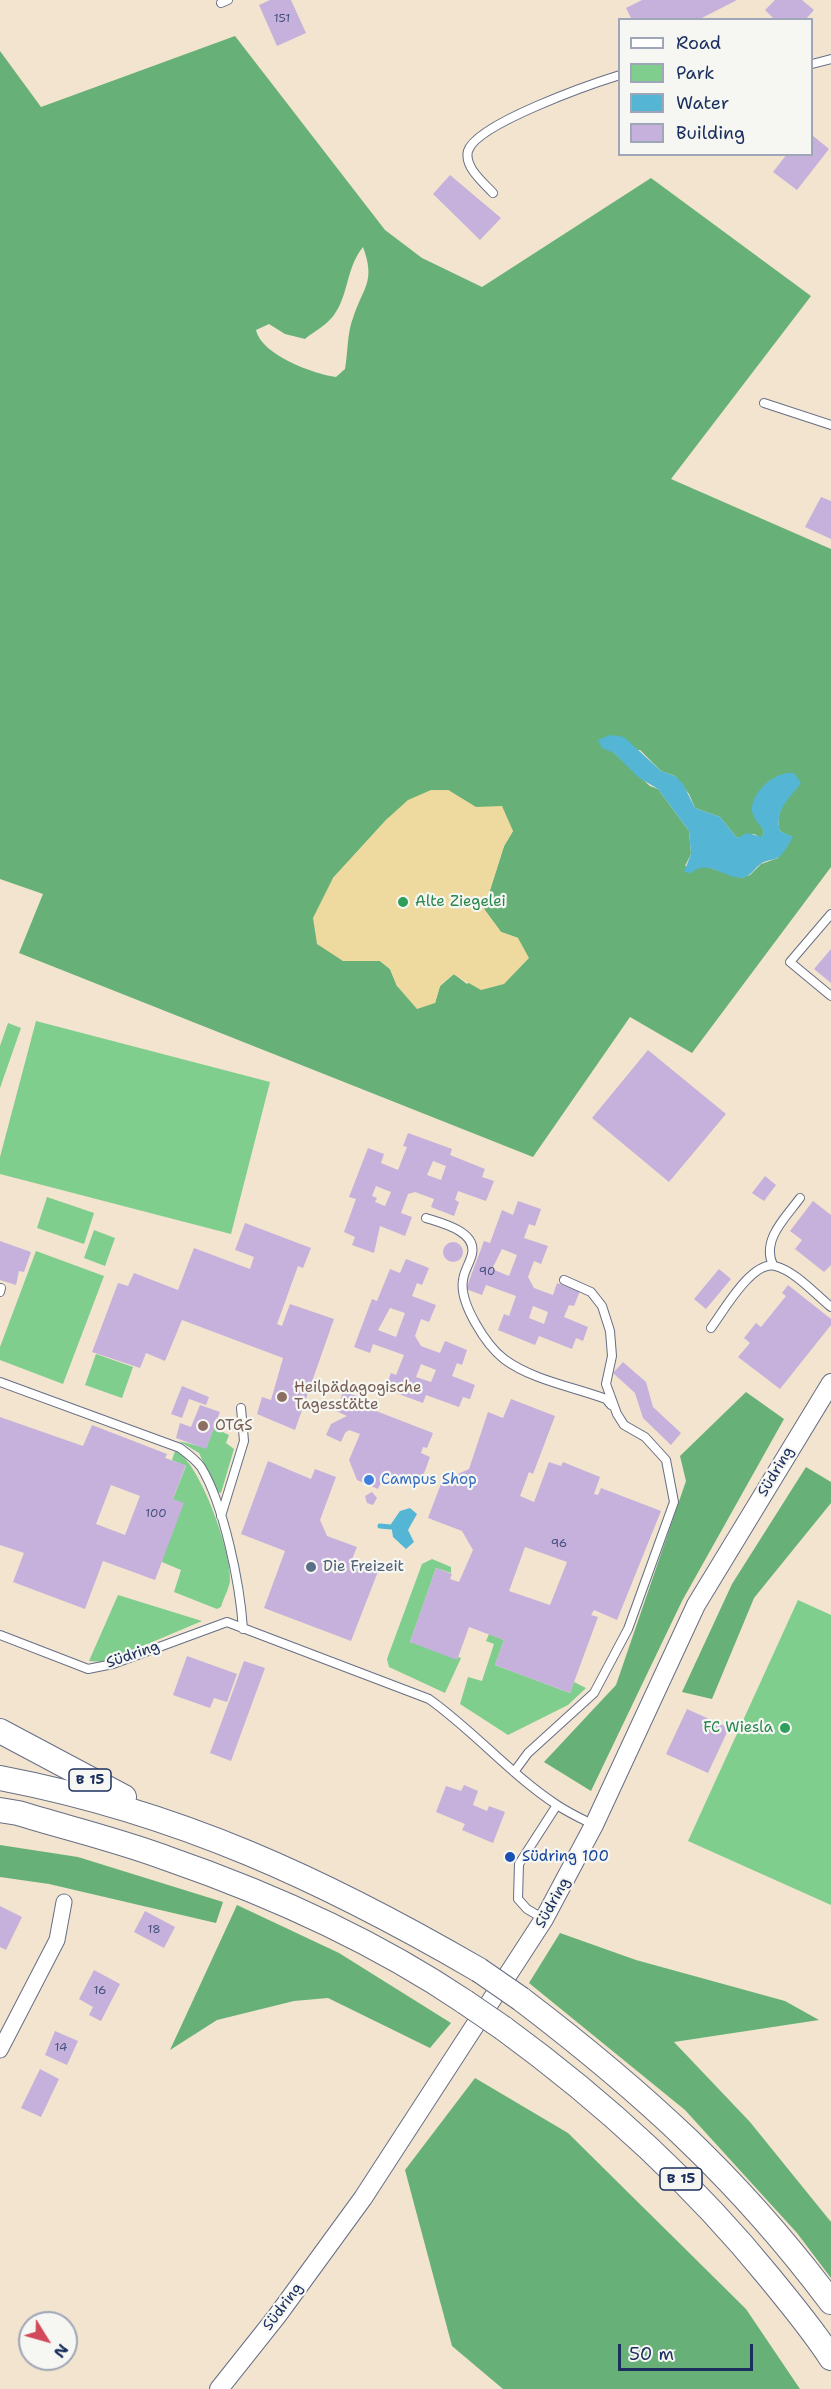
<!DOCTYPE html>
<html>
<head>
<meta charset="utf-8">
<style>
  body { margin:0 }
  #map { position:relative; width:831px; height:2389px; overflow:hidden; background:#f2e4ce; font-family:"Shantell Sans",sans-serif }
  canvas { display:block }
  .legend { position:absolute; left:618px; top:18px; width:195px; height:138px; box-sizing:border-box; background:#f6f6f2; border:2px solid #9ea6b7; margin:0; padding:8px 10px; list-style:none; font-size:18px; color:#1b2f5e }
  .legend li { display:flex; align-items:center; gap:12px; height:30px }
  .legend b { width:30px; border:2px solid #9ea6b7 }
  .north { position:absolute; left:18px; top:2311px; width:60px; height:60px; box-sizing:border-box; background:#f6f6f2; border:2px solid #9ea6b7; border-radius:50%; rotate:127deg; font-size:16px; font-weight:700; line-height:24px; text-align:center; color:#1b2f5e }
  .north::after { content:''; display:block; margin:auto; width:21px; height:27px; background:#d1495b; clip-path:polygon(50% 0,100% 100%,50% 72%,0 100%) }
  .scale { position:absolute; left:618px; top:2344px; width:135px; height:27px; box-sizing:border-box; border:3px solid #1b2f5e; border-top:0; padding-left:8px; font-size:18px; line-height:21px; white-space:nowrap; color:#1b2f5e; -webkit-text-stroke:4px #f6f6f2; paint-order:stroke }
</style>
</head>
<body>
<div id="map">
<canvas width="831" height="2389"></canvas>
<ul class="legend">
<li><b style="height:8px;background:#fff"></b>Road</li>
<li><b style="height:16px;background:#7fce8e"></b>Park</li>
<li><b style="height:16px;background:#55b5d4"></b>Water</li>
<li><b style="height:16px;background:#c5b1dc"></b>Building</li>
</ul>
<div class="north">N</div>
<div class="scale">50 m</div>
</div>
<script>
const c = document.querySelector('canvas').getContext('2d');
c.lineJoin = 'round';
function fillPath(path, color) { c.fillStyle = color; c.fill(path, 'evenodd'); }
function strokePath(path, color, width, dash) { c.strokeStyle = color; c.lineWidth = width; c.lineCap = dash ? 'butt' : 'round'; c.setLineDash(dash || []); c.stroke(path); }
function write(font, color, halo, rows, align = 'center') {
  c.font = font + ' "Shantell Sans",sans-serif'; c.lineWidth = 4.5; c.setLineDash([]); c.textBaseline = 'middle'; c.strokeStyle = halo; c.fillStyle = color; for (const [text, x, y, turn = 0] of rows) {
    c.save(); c.translate(x, y); c.rotate((+turn || 0) * Math.PI / 180); c.textAlign = isNaN(turn) ? turn : align; if (halo) c.strokeText(text, 0, 0); c.fillText(text, 0, 0); c.restore();
  }
}
const green = new Path2D(`
  M36 1021 270 1082 231 1234 0 1174V1157Z
  M8 1023 21 1028 0 1088V1046Z
  M47 1197 94 1213 84 1244 37 1228Z
  M94 1230 115 1238 105 1266 84 1258Z
  M36 1251 104 1276 63 1384 0 1360V1347Z
  M96 1354 133 1367 122 1398 85 1385Z
  M214 1428 229 1435 226 1443 234 1449 221 1493 217 1492 199 1453 179 1441 206 1448Z
  M175 1451C199 1459 233 1556 230 1581 229 1589 223 1599 221 1607L217 1609 174 1592 181 1570 162 1562 173 1499 186 1466 172 1460Z
  M432 1559 451 1567V1573L436 1568 410 1642 461 1658 445 1693 389 1667 387 1659 422 1564Z
  M118 1595 202 1621 105 1662 89 1661Z
  M798 1600 831 1615V1905L688 1841Z
  M489 1634 504 1640 495 1665 570 1693 574 1682 586 1688 568 1705 508 1735 460 1704 468 1677 482 1681 494 1644 486 1641Z`);
const forest = new Path2D(`
  M235 36 385 230 422 258 482 287 651 178 811 296 671 479 831 549V867L692 1053 630 1017 533 1157 19 953 43 894 0 879V51L41 107ZM363 247C376 282 363 287 353 318 347 333 348 353 345 369L336 377C314 374 261 355 256 330L269 324 285 334 305 339C313 332 327 325 334 315 349 294 346 268 363 247ZM640 750 661 771 675 776 689 794 695 808 720 817 737 838 754 834 762 838 764 831C751 809 747 805 767 784L796 789C784 798 775 815 780 831L792 837 778 858 761 864 750 875 741 878 707 867 685 866 691 854 689 831 658 789 650 786 614 753ZM448 790 513 831 504 846 484 909 501 932 518 938 467 984 454 974 440 986 435 1003 397 986 390 969 380 961 333 878 387 819Z
  M746 1392 784 1419 682 1601 591 1791 544 1762 616 1685 686 1481 680 1456Z
  M806 1467 831 1482V1503L754 1598 712 1699 682 1692 732 1584Z
  M0 1845 78 1857 223 1902 216 1923 49 1884 0 1877Z
  M237 1905 339 1953 451 2023 430 2048 328 1998 294 2001 217 2020 170 2050Z
  M560 1933 636 1960 785 2001 819 2020 674 2042 750 2122 831 2222V2278L797 2233 685 2110 529 1983Z
  M475 2078 568 2133 746 2309 800 2389H503L452 2346 405 2170Z`);
const sand = new Path2D(`
  M431 790H448L476 807 502 806 513 831 504 846 484 909 501 932 518 938 529 958 504 984 481 990 453 974 440 986 435 1003 417 1009 397 986 390 969 380 961H343L317 944 313 918 333 878 387 819 408 800Z`);
const water = new Path2D(`
  M610 735 624 737 661 771 675 776 683 784 695 808 720 817 737 838 747 833 762 837 764 831C760 825 753 818 752 811 751 791 776 771 794 773L801 783C790 798 774 810 780 831L793 837C789 843 785 852 779 857 775 860 767 860 762 863 754 868 750 879 739 878 721 876 708 859 691 873L684 872 691 854 689 831 658 789 638 777 614 753 602 748 598 740Z
  M410 1508 417 1514 408 1530 414 1542 406 1549 393 1537 391 1524 400 1511Z`);
const stream = new Path2D(`
  M380 1526 391 1527`);
const building = new Path2D(`
  M270 0H291L306 33 277 46 259 5Z
  M642 0H737L698 20H632L626 8Z
  M775 0H802L814 10 805 20H775L765 10Z
  M812 135 829 149 797 190 773 172 787 154H812Z
  M450 175 501 218 480 240 433 194Z
  M821 497 831 501V539L805 527Z
  M831 949V983L814 969Z
  M648 1050 726 1114 669 1182 592 1118Z
  M408 1133 452 1149 450 1155 485 1169 482 1177 494 1181 486 1201 458 1191 455 1200 459 1202 454 1216 431 1207 434 1199 415 1192 408 1194 401 1213 412 1217 405 1236 380 1226 374 1253 352 1245 355 1237 344 1232 356 1199 349 1197 368 1148 384 1154 381 1163 398 1170 407 1147 403 1146ZM433 1161 446 1166 441 1180 427 1175ZM376 1186 391 1192 385 1206 375 1202 377 1198 372 1196Z
  M765 1176 776 1185 764 1201 752 1193Z
  M518 1201 541 1209 535 1226 529 1224 524 1238 548 1246 541 1264 534 1261 528 1277 534 1288 553 1295 557 1283 580 1291 574 1306 569 1305 564 1317 588 1327 583 1341 576 1338 572 1349 539 1336 535 1345 498 1330 504 1314 509 1316 516 1296 486 1285 482 1295 466 1289 484 1241 490 1243 502 1210 513 1215ZM502 1249 517 1255 509 1276 492 1269ZM533 1306 548 1312 544 1324 529 1318Z
  M813 1201 831 1215V1265L824 1272 795 1249 802 1240 790 1231Z
  M245 1223 311 1248 303 1268 298 1266 277 1324 282 1326 290 1304 334 1319 295 1430 257 1414 262 1397 271 1400 283 1358 182 1320 165 1361 146 1353 140 1368 92 1352 118 1283 128 1286 134 1273 178 1290 194 1248 250 1269 254 1257 235 1250Z
  M0 1241 31 1252 24 1272 19 1271 16 1285 0 1280Z
  M443 1252a10 10 0 1 1 20 0a10 10 0 1 1-20 0Z
  M406 1259 429 1268 422 1285 417 1283 412 1296 436 1305 429 1322 421 1319 415 1336 421 1346 440 1353 445 1341 467 1350 462 1365 457 1363 452 1376 475 1385 470 1399 463 1397 459 1407 426 1395 423 1403 385 1389 391 1373 396 1375 404 1355 373 1344 370 1353 354 1347 372 1299 377 1301 390 1269 400 1273ZM390 1308 405 1313 396 1337 378 1330ZM421 1364 436 1370 431 1382 416 1377Z
  M719 1269 731 1279 706 1309 694 1299Z
  M788 1285 831 1319V1325L780 1389 738 1357 750 1343 744 1338 756 1323 761 1327 786 1296 782 1293Z
  M623 1362 646 1382 653 1407 681 1433 671 1445 643 1418 635 1393 613 1373Z
  M182 1386 209 1397 206 1405 189 1399 182 1418 171 1414Z
  M343 1392 357 1396 358 1404 433 1433 427 1448 423 1447 421 1453 430 1457 422 1479 406 1486 383 1477 378 1489 357 1480 349 1460 360 1434 349 1430 345 1433 341 1442 326 1435 331 1424 347 1416 336 1411Z
  M511 1399 555 1416 533 1474 529 1472 520 1496 534 1502 549 1462 561 1466 563 1462 600 1477 594 1494 598 1495 601 1488 661 1511 617 1620 594 1610 591 1615 598 1617 570 1693 495 1665 504 1640 469 1627 457 1660 410 1642 436 1568 452 1574 450 1579 459 1582 473 1550 462 1531 428 1518 442 1481 469 1469 488 1412 503 1418ZM525 1547 567 1562 550 1605 509 1591Z
  M200 1405 220 1412 206 1449 176 1438 180 1423 191 1427Z
  M0 1417 83 1446 92 1425 167 1454 165 1458 186 1465 173 1499 184 1503 155 1580 103 1561 85 1609 13 1582 24 1553 0 1545ZM111 1485 140 1496 125 1535 96 1524Z
  M268 1461 311 1479 315 1469 336 1477 320 1520 327 1536 357 1547 352 1559 379 1569 351 1641 264 1608 285 1551 241 1534Z
  M372 1492 377 1498 373 1505 367 1503 365 1496Z
  M187 1656 237 1674 227 1702 214 1698 210 1708 173 1695Z
  M244 1661 265 1668 231 1761 210 1753Z
  M687 1709 729 1728 708 1773 666 1754Z
  M464 1785 478 1791 473 1805 487 1811 489 1806 505 1812 493 1843 462 1830 465 1824 436 1812 446 1786 461 1791Z
  M0 1906 22 1917 6 1950 0 1947Z
  M145 1911 175 1927 164 1948 134 1932Z
  M94 1970 120 1984 101 2021 89 2015 93 2007 79 1999Z
  M55 2031 78 2041 67 2065 45 2055Z
  M40 2069 59 2079 41 2117 21 2108Z`);
const service = new Path2D(`
  M221 3 228 0
  M812 64 831 59
  M493 193C483 182 464 167 468 151 476 124 591 84 620 75
  M764 403 831 425
  M831 914 790 962 831 996
  M426 1218C441 1223 477 1231 472 1254 470 1263 464 1271 463 1280 459 1303 486 1345 504 1359 532 1380 574 1387 606 1399L611 1405
  M773 1265C761 1240 786 1217 800 1198
  M0 1292 1 1288
  M711 1328C723 1312 752 1260 775 1266 795 1271 815 1294 831 1307
  M0 1382 180 1448C188 1454 196 1460 201 1467 224 1505 240 1584 243 1629
  M221 1516 244 1441 241 1408
  M0 1635 88 1669 113 1664 227 1622 429 1699C474 1731 511 1775 557 1805 569 1813 582 1819 594 1825
  M514 1772 528 1753 594 1693 628 1629 674 1502 666 1460 645 1437 624 1425 617 1414 606 1384 612 1356 610 1331 602 1306 591 1292 564 1280
  M544 1919 527 1909 518 1899 519 1864 557 1805`);
const minor = new Path2D(`
  M0 2050 57 1940 64 1902`);
const tertiary = new Path2D(`
  M219 2389 277 2316 363 2198 544 1919 594 1825 696 1605 831 1383`);
const trunk = new Path2D(`
  M0 1731 124 1797
  M0 1778C178 1812 324 1880 479 1970
  M0 1810 18 1813C67 1828 118 1840 166 1858 270 1894 373 1940 465 2002
  M521 1999C643 2092 739 2179 831 2302
  M503 2028C603 2101 692 2182 770 2278 791 2304 813 2330 831 2358`);
const trunkBridge = new Path2D(`
  M479 1970 521 1999
  M465 2002 503 2028`);
const markers = [
  [403,902,6,"#2e9e5b"],
  [282,1397,6,"#8d6e63"],
  [203,1426,6,"#8d6e63"],
  [369,1480,6,"#3f7fe0"],
  [311,1567,6,"#5c6f8a"],
  [785,1728,6,"#2e9e5b"],
  [510,1857,6,"#1a4fb4"]
];
const numberNames = [
  ["151",282,19],
  ["90",487,1272],
  ["100",156,1514],
  ["96",559,1544],
  ["18",154,1930],
  ["16",100,1991],
  ["14",61,2048]
];
const shields = [
  [90,1780,42],
  [681,2179,42]
];
const shieldNames = [
  ["B 15",90,1780],
  ["B 15",681,2179]
];
const leisureNames = [
  ["Alte Ziegelei",415,902],
  ["FC Wiesla",773,1728,"right"]
];
const educationNames = [
  ["Heilpädagogische",294,1388],
  ["Tagesstätte",294,1405],
  ["OTGS",215,1426]
];
const streetNames = [
  ["Südring",776,1472,-59],
  ["Südring",133,1655,-19],
  ["Südring",553,1903,-61],
  ["Südring",283,2307,-53]
];
const shopNames = [
  ["Campus Shop",381,1480]
];
const serviceNames = [
  ["Die Freizeit",323,1567]
];
const transitNames = [
  ["Südring 100",522,1857]
];
fillPath(green, '#7fce8e');
fillPath(forest, '#67b179');
fillPath(sand, '#eeda9e');
fillPath(water, '#55b5d4');
strokePath(stream, '#55b5d4', 5);
fillPath(building, '#c5b1dc');
strokePath(service, '#666e85', 10);
strokePath(minor, '#666e85', 17);
strokePath(tertiary, '#666e85', 20);
strokePath(trunk, '#666e85', 26);
strokePath(service, '#fff', 8);
strokePath(minor, '#fff', 15);
strokePath(tertiary, '#fff', 18);
strokePath(trunk, '#fff', 24);
strokePath(trunkBridge, '#666e85', 26, []);
strokePath(trunkBridge, '#fff', 24);
for (const [x, y, r, color] of markers) { const dot = new Path2D(); dot.arc(x, y, r, 0, 2 * Math.PI); c.fillStyle = color; c.fill(dot); strokePath(dot, '#f6f6f2', 2); }
write('12px', '#46507e', null, numberNames);
for (const [x, y, w] of shields) { const box = new Path2D(); box.roundRect(x - w / 2, y - 11, w, 22, 4.5); c.fillStyle = '#f6f6f2'; c.fill(box); strokePath(box, '#1b2f5e', 1.5); }
write('bold 14px', '#1b2f5e', null, shieldNames);
write('15px', '#27864d', '#f6f6f2', leisureNames, 'left');
write('15px', '#785e54', '#f6f6f2', educationNames, 'left');
write('15px', '#1b2f5e', '#f6f6f2', streetNames);
write('15px', '#366cbe', '#f6f6f2', shopNames, 'left');
write('15px', '#4e5e75', '#f6f6f2', serviceNames, 'left');
write('15px', '#164399', '#f6f6f2', transitNames, 'left');
</script>
</body>
</html>
